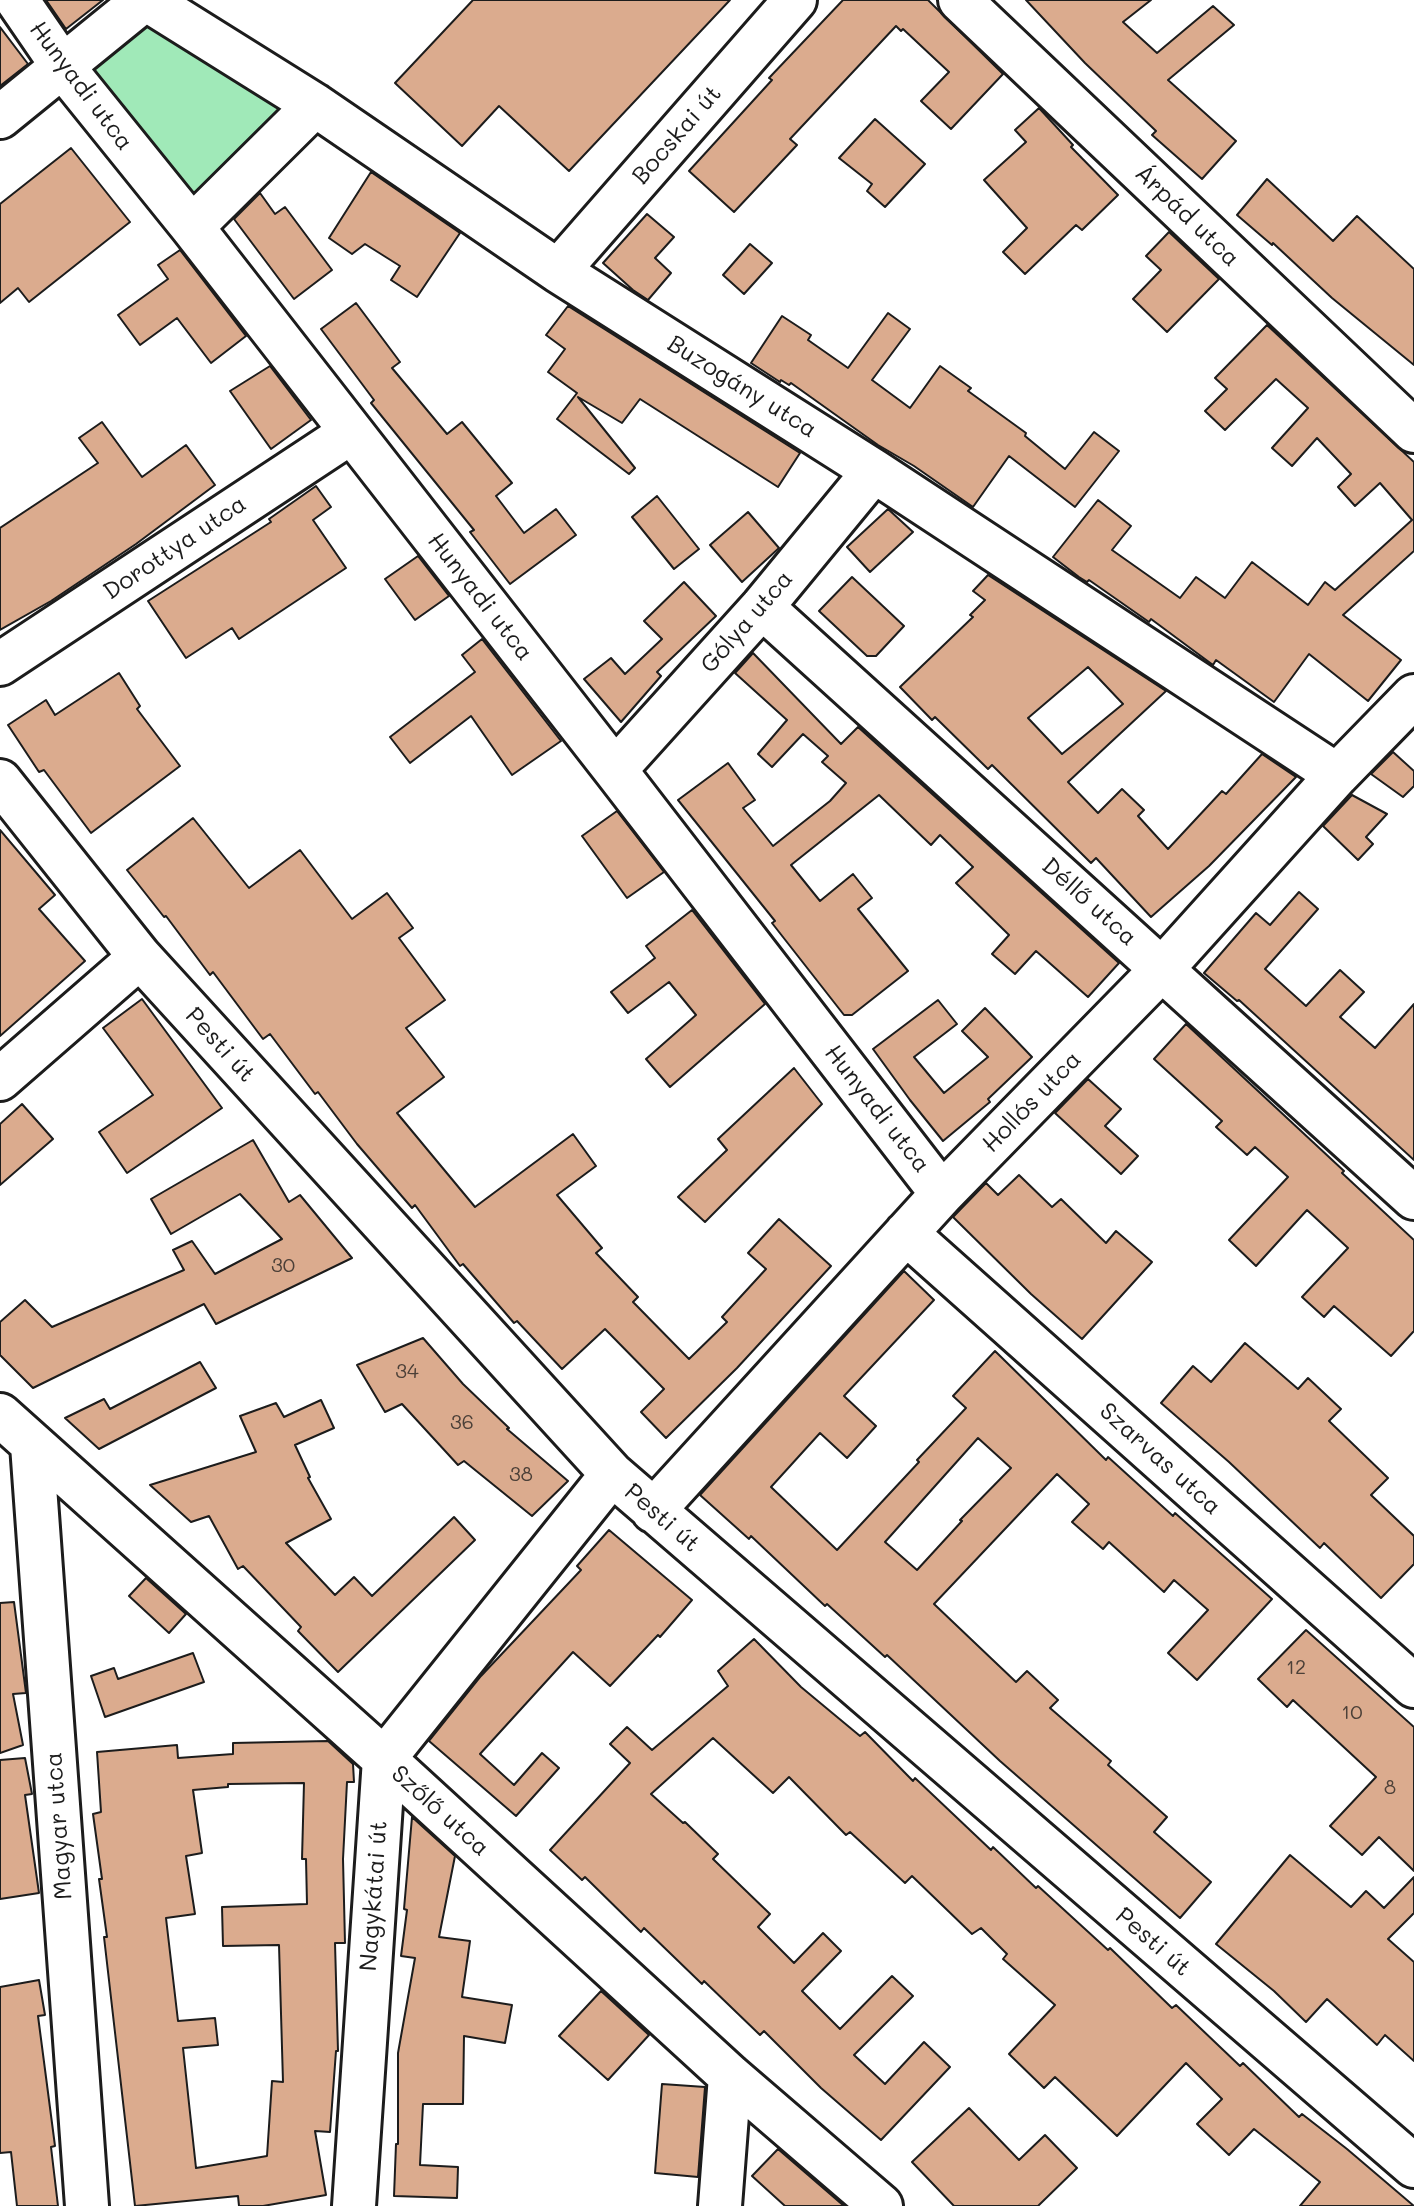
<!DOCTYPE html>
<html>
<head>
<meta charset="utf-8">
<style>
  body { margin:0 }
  canvas { display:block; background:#fff }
</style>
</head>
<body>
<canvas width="1414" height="2206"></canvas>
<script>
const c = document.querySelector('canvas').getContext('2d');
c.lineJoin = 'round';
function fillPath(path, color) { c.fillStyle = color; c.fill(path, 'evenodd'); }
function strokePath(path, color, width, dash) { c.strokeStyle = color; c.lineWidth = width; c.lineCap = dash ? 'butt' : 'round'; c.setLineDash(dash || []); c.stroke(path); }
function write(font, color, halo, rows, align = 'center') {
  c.font = font + ' Mali,sans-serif'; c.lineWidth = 7; c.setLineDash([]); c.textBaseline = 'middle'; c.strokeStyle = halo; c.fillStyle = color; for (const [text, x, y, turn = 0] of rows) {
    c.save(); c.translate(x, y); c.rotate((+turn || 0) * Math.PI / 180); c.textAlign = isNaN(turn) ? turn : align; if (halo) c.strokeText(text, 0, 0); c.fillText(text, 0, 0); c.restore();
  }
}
const green = new Path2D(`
  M144 0 315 105 192 227 63 67Z`);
const building = new Path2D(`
  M46 0H103L66 29Z
  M473 0H730L569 171 499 106 462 146 395 83Z
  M843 0H928L1003 74 951 129 921 101 949 72 903 29 901 31 896 26 790 139 797 145 734 212 689 171 772 80 769 78Z
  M1026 0H1151L1123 22 1157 53 1213 6 1234 25 1168 80 1236 141 1202 179 1152 135 1156 131 1085 63Z
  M0 27 28 64 0 86Z
  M1039 108 1073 145 1071 147 1118 195 1082 230 1076 225 1025 274 1003 252 1027 228 984 180 1026 142 1015 130Z
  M875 119 925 164 885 207 867 191 872 184 839 158Z
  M71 148 130 222 29 302 18 288 0 303V204Z
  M371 172 460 233 417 297 391 280 400 266 365 244 352 254 329 238Z
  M1267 179 1333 241 1357 216 1414 269V365L1332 298 1273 243 1272 245 1237 215Z
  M260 193 275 214 285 207 332 270 294 299 234 219Z
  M647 214 674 237 655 258 671 273 648 300 633 290 603 263Z
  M1169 232 1219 279 1167 332 1133 299 1161 270 1146 256Z
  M750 244 772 263 744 294 723 275Z
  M180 250 246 336 211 363 177 318 140 345 118 315 168 279 158 265Z
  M356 303 400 362 392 368 447 434 462 422 512 483 496 496 524 533 556 509 576 535 510 584 470 532 474 530 371 403 374 400 321 329Z
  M568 306 800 453 778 487 640 399 622 423 578 397 635 468 629 474 557 419 577 393 548 372 565 349 546 335Z
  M888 313 910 329 872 380 910 408 940 366 971 388 968 391 1026 433 1025 436 1065 469 1094 432 1119 451 1075 507 1009 456 973 507 914 466 878 445 791 383 789 385 781 380 780 382 751 363 782 316 811 335 808 340 848 368Z
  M1267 325 1414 462V551L1343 615 1401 660 1368 701 1309 654 1274 702 1216 660 1213 665 1151 619 1149 622 1089 580 1087 582 1079 577 1053 557 1098 500 1131 526 1112 550 1180 598 1196 577 1225 598 1252 562 1308 605 1325 582 1335 590 1412 520 1380 483 1355 506 1338 487 1351 474 1317 438 1292 466 1272 448 1308 408 1276 379 1225 430 1205 411 1227 389 1215 378Z
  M270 366 311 420 271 449 230 391Z
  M102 422 142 477 186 445 215 485 136 544 51 601 0 630V528L98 463 79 438Z
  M316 486 331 507 313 520 346 568 239 639 232 628 186 658 148 601 271 522 269 519Z
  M657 496 699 549 674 569 632 517Z
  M888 509 913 532 870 572 847 547Z
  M748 512 779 548 742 582 710 545Z
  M418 556 449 596 415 620 385 579Z
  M988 575 1166 691 1068 782 1098 813 1122 789 1144 810 1138 816 1168 849 1222 791 1226 794 1262 754 1296 777 1209 866 1151 917 1096 858 1091 863 992 765 988 769 935 717 932 720 900 687 973 617 970 615 985 600 973 591ZM1088 667 1123 704 1062 754 1028 718Z
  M852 577 904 626 876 656H867L819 611Z
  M684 582 716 616 657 672 661 676 621 722 584 679 611 658 625 674 662 639 644 621Z
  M482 639 561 741 512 775 471 716 410 763 390 737 475 672 462 655Z
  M753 653 841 744 858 727 1119 963 1088 997 1036 951 1015 974 992 954 1009 935 956 883 973 867 940 835 931 845 879 795 791 865 820 901 853 874 872 898 858 909 908 971 852 1015H844L772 923 775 921 678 800 728 763 755 800 743 808 773 846 830 801 846 783 822 762 828 756 803 734 772 767 758 754 787 720 735 673Z
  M119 673 140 706 137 709 180 766 91 833 44 770 39 772 8 725 46 700 55 715Z
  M1393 752 1414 771V786L1403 797 1371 774Z
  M1352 795 1387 814 1366 837 1373 844 1358 860 1323 826Z
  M617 811 664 872 627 898 582 836Z
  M193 818 249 888 300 850 352 919 387 893 413 928 399 938 445 1000 406 1028 444 1077 397 1113 475 1207 573 1134 596 1166 557 1195 602 1248 596 1253 638 1297 633 1302 689 1359 727 1322 722 1317 766 1269 748 1253 779 1219 831 1266 737 1368 666 1438 641 1412 664 1389 605 1329 562 1369 517 1321 514 1323 463 1264 460 1266 415 1205 412 1208 357 1144 318 1092 315 1094 270 1034 263 1039 213 972 210 975 166 916 164 917 127 870Z
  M0 830 55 895 39 909 85 961 0 1036Z
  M1299 892 1318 909 1265 969 1306 1006 1340 970 1364 992 1340 1017 1375 1048 1414 1004V1160L1239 1000 1237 1001 1204 973 1256 913 1270 925Z
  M692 910 765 1004 670 1087 646 1059 696 1015 669 982 628 1013 611 992 655 958 646 946Z
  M142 999 222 1108 127 1173 99 1132 153 1095 103 1028Z
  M938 1000 957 1024 914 1057 944 1093 988 1057 962 1031 985 1008 1032 1057 988 1099 990 1102 943 1141 910 1100 873 1049Z
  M1186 1024 1344 1171 1342 1173 1414 1240V1331L1391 1356 1334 1306 1324 1317 1302 1297 1348 1248 1307 1210 1256 1266 1229 1240 1288 1177 1255 1147 1247 1155 1216 1127 1222 1121 1154 1059Z
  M794 1068 822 1104 705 1222 678 1197 727 1150 718 1139Z
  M1088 1079 1121 1109 1105 1126 1138 1156 1121 1174 1055 1113Z
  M22 1104 53 1139 0 1185V1124Z
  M253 1140 289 1202 300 1195 352 1258 216 1324 204 1304 33 1388 0 1355V1322L25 1300 52 1327 184 1270 173 1250 192 1241 215 1274 282 1239 240 1194 171 1234 151 1199Z
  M1019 1175 1052 1207 1061 1199 1106 1243 1116 1231 1152 1262 1082 1339 1031 1294 953 1217 986 1183 998 1195Z
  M904 1271 934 1300 844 1396 876 1426 847 1458 820 1433 771 1487 837 1550 919 1462 917 1460 966 1408 953 1396 995 1351 1106 1460 1108 1457 1173 1516 1175 1513 1272 1599 1197 1680 1168 1653 1208 1610 1174 1580 1164 1592 1109 1542 1103 1549 1072 1522 1089 1504 1057 1474 934 1604 1016 1682 1027 1671 1058 1700 1050 1708 1111 1761 1108 1765 1167 1817 1154 1832 1211 1882 1180 1918 1000 1761 887 1655 885 1657 827 1604 825 1606 751 1536 749 1539 700 1495ZM978 1438 1011 1468 960 1520 962 1521 917 1570 885 1542Z
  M423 1338 463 1384 509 1428 507 1429 568 1481 532 1516 464 1461 458 1465 402 1404 385 1412 357 1365Z
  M1245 1343 1298 1389 1308 1378 1341 1409 1329 1421 1388 1478 1371 1495 1414 1536V1564L1381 1598 1324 1543 1320 1548 1229 1462 1161 1403 1193 1366 1211 1382Z
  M200 1362 216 1388 99 1449 65 1418 104 1399 110 1409Z
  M321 1400 334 1428 295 1445 310 1477 308 1478 331 1519 286 1543 335 1595 354 1577 372 1596 454 1517 475 1540 338 1672 298 1631 301 1627 243 1566 238 1569 209 1516 191 1522 150 1485 256 1452 240 1416 276 1403 284 1417Z
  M609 1530 692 1600 660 1637 658 1635 610 1686 573 1652 480 1754 514 1785 542 1753 559 1768 516 1816 429 1741 481 1676 581 1570 577 1566Z
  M146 1578 186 1614 169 1633 129 1596Z
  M14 1602 26 1693 13 1694 23 1745 0 1753V1603Z
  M1306 1630 1414 1727V1871L1379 1837 1362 1855 1330 1826 1376 1777 1293 1700 1287 1707 1258 1679Z
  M754 1639 801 1687 860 1736 865 1732 913 1781 915 1778 991 1850 993 1847 1036 1888 1038 1886 1108 1950 1110 1948 1172 2008 1176 2005 1240 2066 1243 2063 1299 2117 1302 2114 1347 2149 1414 2206H1300L1320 2182 1254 2129 1229 2155 1197 2124 1222 2099 1186 2063 1117 2136 1055 2077 1044 2088 1009 2054 1055 2005 1003 1959 1007 1954 981 1928 972 1934 912 1876 905 1883 850 1832 846 1835 789 1777 773 1793 713 1738 651 1794 683 1823 685 1822 718 1854 713 1859 770 1914 758 1927 794 1963 823 1933 841 1951 802 1991 840 2029 892 1976 913 1996 854 2055 885 2084 924 2042 950 2067 881 2140 821 2088 764 2031 760 2035 704 1981 702 1984 644 1928 641 1932 585 1877 582 1880 550 1850 630 1763 610 1744 627 1727 652 1750 728 1686 718 1671Z
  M193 1653 204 1682 105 1717 91 1676 114 1668 118 1679Z
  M328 1741 353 1764 354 1782H347L343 1859 345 1943H335L338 2051H336L330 2132 315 2131 326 2195 263 2206H239L238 2196 135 2206 104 1937H107L99 1879H102L93 1814 101 1812 97 1752 177 1745 178 1758 233 1754V1743ZM304 1783 302 1859H306L307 1904 222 1907 223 1946 279 1945 283 2082 272 2081 267 2156 196 2168 183 2048 218 2045 215 2018 178 2021 166 1918 195 1914 186 1856 202 1853 193 1790 228 1787V1784Z
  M25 1758 32 1794 25 1795 39 1893 0 1899V1760Z
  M412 1817 455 1856 439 1937 470 1941 462 1997 512 2005 505 2043 464 2036 463 2104H423L420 2165 458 2167 457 2198 394 2196 396 2144H398V2053L415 1958 401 1956 407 1910 404 1909Z
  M1290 1855 1351 1907 1366 1891 1384 1908 1414 1877V1913L1388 1939 1414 1962V2061L1385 2035 1377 2045 1327 1999 1306 2022 1274 1991 1216 1944Z
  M39 1980 45 2015 38 2016 55 2146 51 2147 58 2206H17L11 2152 0 2153V1987Z
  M601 1991 649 2035 608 2080 559 2036Z
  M662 2084 705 2087 698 2177 655 2173Z
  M969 2108 1019 2160 1045 2135 1077 2168 1038 2206H954L912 2162Z
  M778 2149 844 2206H785L752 2176Z`);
const minor = new Path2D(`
  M17 0 63 67 192 227 615 770 942 1194
  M147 0 315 105 558 271 874 471 1337 775
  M960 0 1414 431
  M0 117 144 0
  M192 227 315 105
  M558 271 795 0
  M762 607 1414 1198
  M0 664 350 433
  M615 770 762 607 874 471
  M0 781 140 957 612 1474 1414 2166
  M0 1079 140 957
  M906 1233 1414 1686
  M0 1415 384 1759 730 2076 881 2206
  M32 1445 87 2206
  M653 1511 942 1194 1163 968 1337 775 1414 696
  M354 2206 384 1759 612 1474
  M720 2206 730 2076`);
const numberNames = [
  ["30",283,1266],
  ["34",407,1372],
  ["36",462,1423],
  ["38",521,1475],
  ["12",1296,1668],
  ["10",1352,1713],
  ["8",1390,1788]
];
const streetNames = [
  ["Hunyadi utca",81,86,53],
  ["Bocskai út",677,135,-49],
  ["Árpád utca",1187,216,44],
  ["Buzogány utca",742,387,32],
  ["Dorottya utca",175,548,-34],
  ["Hunyadi utca",480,597,52],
  ["Gólya utca",747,622,-49],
  ["Déllő utca",1089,902,42],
  ["Pesti út",220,1045,48],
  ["Hollós utca",1032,1102,-46],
  ["Hunyadi utca",877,1109,52],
  ["Szarvas utca",1160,1459,42],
  ["Pesti út",662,1518,41],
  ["Szőlő utca",440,1811,42],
  ["Magyar utca",59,1826,-94],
  ["Nagykátai út",374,1896,-86],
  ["Pesti út",1153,1942,41]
];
fillPath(green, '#a0e9b8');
fillPath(building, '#dbab8e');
strokePath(building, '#1c1c1c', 2);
strokePath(minor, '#1c1c1c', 48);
strokePath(minor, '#fff', 42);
write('20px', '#4c4038', null, numberNames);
write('24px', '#1c1c1c', '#fff', streetNames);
</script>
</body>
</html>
